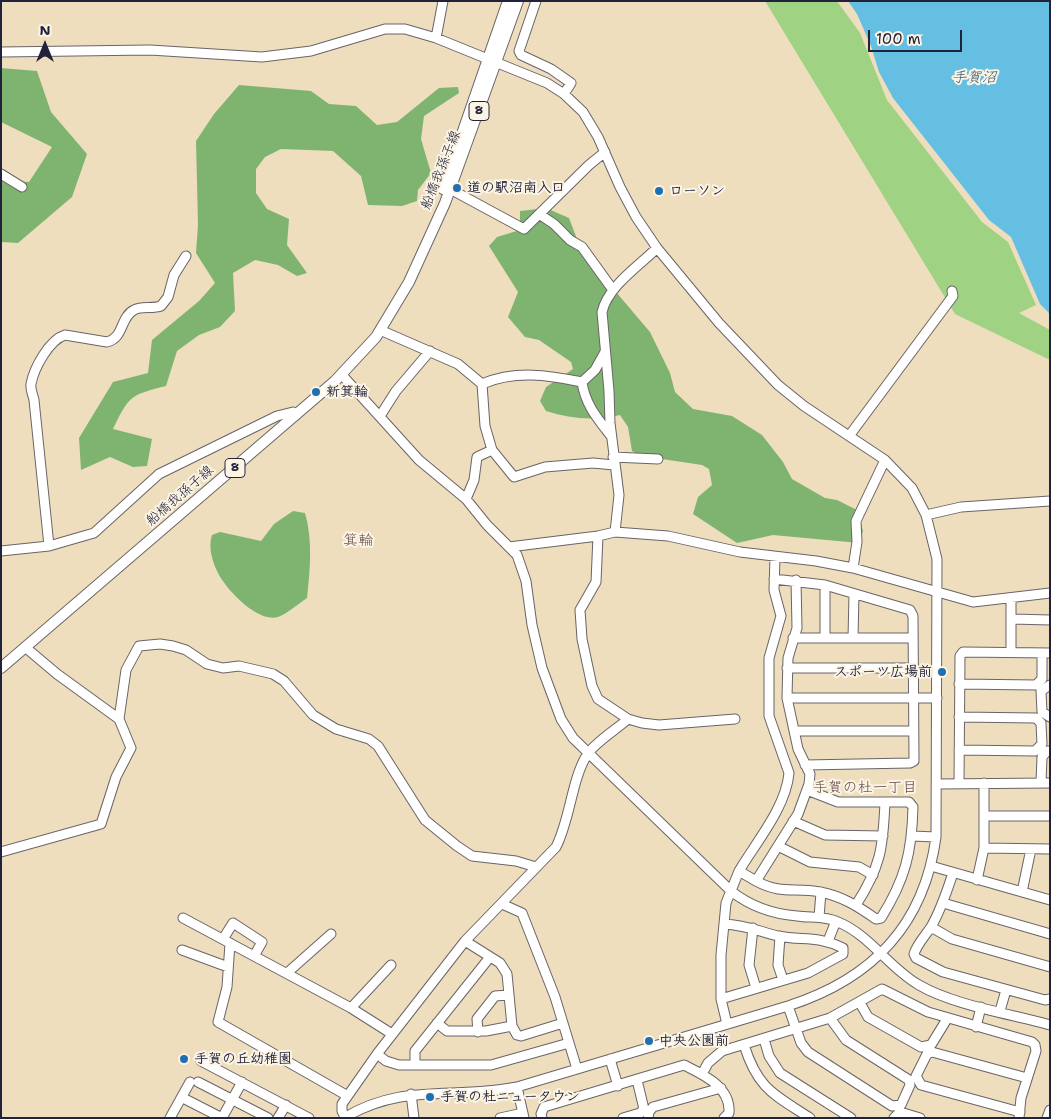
<!DOCTYPE html>
<html>
<head>
<meta charset="utf-8">
<style>
  body { margin:0 }
  #map { position:relative; width:1051px; height:1119px; overflow:hidden; background:#eedebd; font-family:"Shantell Sans",sans-serif }
  canvas { display:block }
  .frame { position:absolute; inset:0; border:2px solid #22223b; pointer-events:none }
  .north { position:absolute; left:20px; top:20px; width:50px; height:50px; -webkit-text-stroke:4px #fcf5e5; paint-order:stroke; rotate:0deg; font-size:14px; font-weight:700; line-height:20px; text-align:center; color:#22223b }
  .north::after { content:''; display:block; margin:auto; width:18px; height:22px; background:#22223b; clip-path:polygon(50% 0,100% 100%,50% 72%,0 100%) }
  .scale { position:absolute; left:868px; top:30px; width:94px; height:22px; box-sizing:border-box; border:2px solid #22223b; border-top:0; padding-left:6px; font-size:15px; line-height:18px; white-space:nowrap; color:#22223b; -webkit-text-stroke:4px #fcf5e5; paint-order:stroke }
</style>
</head>
<body>
<div id="map">
<canvas width="1051" height="1119"></canvas>
<div class="frame"></div>
<div class="north">N</div>
<div class="scale">100 m</div>
</div>
<script>
const c = document.querySelector('canvas').getContext('2d');
c.lineJoin = 'round';
function fillPath(path, color) { c.fillStyle = color; c.fill(path, 'evenodd'); }
function strokePath(path, color, width, dash) { c.strokeStyle = color; c.lineWidth = width; c.lineCap = dash ? 'butt' : 'round'; c.setLineDash(dash || []); c.stroke(path); }
function write(font, color, halo, rows, align = 'center') {
  c.font = font + ' "Shantell Sans","Klee One",sans-serif'; c.lineWidth = 4; c.setLineDash([]); c.textBaseline = 'middle'; c.strokeStyle = halo; c.fillStyle = color; for (const [text, x, y, turn = 0] of rows) {
    c.save(); c.translate(x, y); c.rotate((+turn || 0) * Math.PI / 180); c.textAlign = isNaN(turn) ? turn : align; if (halo) c.strokeText(text, 0, 0); c.fillText(text, 0, 0); c.restore();
  }
}
const green = new Path2D(`
  M765 1H837L860 33 887 100 982 222 1008 242 1036 305 1019 313 1050 330V360L955 314Z`);
const forest = new Path2D(`
  M1 68 37 71 51 112 87 154 72 197 18 243 1 242V180L29 182 52 147 1 122Z
  M239 85 311 91 329 104 356 106 377 125 397 122 439 88 458 87 459 93 424 116 421 139 431 173 418 190 417 201 402 206 368 205 361 176 333 151 281 149 265 157 256 169V193L267 209 289 219 287 245 307 273 297 276 278 265 255 260 233 273 235 311 220 327 199 335 177 351 166 386C130 395 129 396 113 429L152 439 147 466 133 467 110 457 81 470 79 438 113 382 148 373 152 340 199 301 215 283 196 253 198 225 196 141 214 114Z
  M546 208 569 218 582 252 650 332 670 373 675 392 693 409 732 416 762 435 783 462 792 479 825 498 837 500 857 510 863 531 859 543 773 535 737 543 693 514 698 497 712 485 709 469 702 465 642 456 632 451 628 427 620 415C595 421 571 419 546 411L540 401 546 387 573 369 571 362 539 340 525 337 508 317 518 292 489 246 497 237 520 230V211Z
  M293 511 305 513C313 540 310 570 307 598 299 603 287 614 278 617 257 623 226 589 218 573 212 561 208 547 212 535L220 532 261 541 274 524Z`);
const water = new Path2D(`
  M848 1H1050V314L1040 304 1011 237 989 220 893 98 879 72 871 46 857 14Z`);
const minor = new Path2D(`
  M536 1 519 51 521 55 551 69 571 83 564 94
  M436 38 443 1
  M1 52 150 50 262 57 311 51 385 29H405L436 38 547 83 564 94 583 112 598 137 620 187 636 217 657 248 719 323 778 385 804 406 885 460 912 488 926 515 937 559 936 837C924 926 872 979 788 1006L517 1087C454 1100 403 1082 344 1118
  M1 174 22 187
  M450 189 524 229 589 165 605 152
  M539 214 554 224 570 240 582 247 613 290
  M380 330 458 364 482 384 485 426 492 450 514 477 545 467 593 463 614 465
  M605 352 595 370 582 382C585 404 597 418 611 436
  M342 375 419 460 466 499 487 525 517 555 526 581 532 625 542 668 561 719 573 738 731 891C750 906 772 914 797 916 812 918 825 916 838 922 870 935 889 968 919 985 953 1005 1011 1014 1050 1025
  M482 384C515 370 548 375 582 382
  M380 416 396 391 430 351
  M849 436 953 296 952 291
  M613 457 658 459
  M466 499 474 480 477 457 492 450
  M926 515 961 507 1050 501
  M615 532 619 495 610 423 609 391 602 312C608 286 639 266 657 248
  M598 536 596 582 580 610 582 639 592 686 598 699 628 719 642 723 659 725 735 719
  M49 546 34 400C33 395 30 389 31 384 34 368 49 340 65 335L107 342C124 338 120 317 134 310 140 306 153 309 161 306L168 297 174 275 186 256
  M509 547 598 536 615 532 668 536 740 552 816 561 853 568 973 602 1050 593
  M1 551 49 546 94 533 159 474 277 416 293 412 296 415
  M853 568 857 542 856 521 885 460
  M774 579 825 585 910 610 913 616 914 761 910 763 805 765
  M1012 619 1050 620
  M793 638H912
  M825 638V585
  M853 638 854 594
  M1011 652V598
  M787 668H913
  M959 684 1036 685 1042 679V653
  M1050 685 1041 691 1042 712 1050 717
  M787 698H937
  M959 717 1036 718 1041 723 1042 744 1035 751 959 750
  M119 719 126 670 139 646 160 644 173 646 186 650 207 664 223 668 239 666 273 674 284 681 313 715 336 729 369 739 378 746 425 820 457 846 472 856 516 861 536 867
  M794 731H913
  M959 783 960 656 963 652 1050 653
  M1041 783 1042 757 1047 751H1050
  M937 784 1050 783
  M984 816H1050
  M793 821 825 835 883 836
  M912 836 936 837
  M778 846 810 862 859 867 873 875
  M984 848 1050 849
  M1 852 101 824 116 777 131 748 119 719 57 674 25 647
  M931 866 1050 900
  M739 871C757 841 786 807 789 773L769 716V658L781 616 774 590 775 557
  M953 873C947 891 941 910 931 927 925 936 917 944 914 954L916 958 943 972 1045 1000 1050 999
  M977 880 984 848V783
  M756 881C782 895 794 887 820 892 842 896 859 907 876 919L881 918C905 880 912 852 913 807L909 802H838L807 790
  M1022 892 1031 849
  M943 903 1050 934
  M502 904 522 913 555 997 577 1069
  M856 905C881 866 883 848 885 802
  M819 917 821 892
  M183 918 351 1008
  M931 927 952 939 1050 967
  M753 928 749 965 756 988
  M780 936 778 965 783 980
  M223 939 233 923 262 942 254 956
  M465 941 500 963 507 974 512 1026 517 1035 521 1036 563 1023
  M828 941 836 921
  M230 943 227 987 218 1022 346 1095
  M182 950 228 967
  M391 965 351 1008 392 1034
  M287 973 331 934
  M721 999 808 973 843 954V948C816 935 803 941 778 936 758 931 746 925 724 924
  M860 1003 868 1017 921 1047 931 1045 947 1019
  M788 1006 801 1043 808 1052 892 1106 901 1105 910 1085 909 1080 846 1040 830 1018
  M1000 1011 1006 990
  M437 1023 447 1031H486L512 1026
  M727 1024 721 999V955L726 903 739 871 756 881 798 814 809 784 810 774 798 749 787 698 788 658 797 628 796 580
  M976 1027 981 1007
  M478 1032 477 1019 495 996 508 995
  M764 1039 769 1056 780 1073 851 1118
  M744 1045C758 1089 773 1094 810 1118
  M377 1054 386 1061 399 1065H491L569 1043
  M610 1059 618 1086
  M201 1061 309 1118
  M415 1065V1051L490 957
  M702 1074 708 1063 722 1051 830 1018 882 989 928 1012 1032 1042 1035 1045 1036 1051 1021 1098 1019 1118
  M198 1082 268 1118
  M517 1087 524 1118
  M411 1094 414 1118
  M183 1098 222 1118
  M1020 1112 921 1085 916 1076 927 1054 932 1052 1027 1078
  M345 1117 342 1111V1104L377 1054 465 941 556 847C570 820 572 778 587 755 594 743 617 729 628 719
  M170 1118 190 1082
  M222 1118 242 1082
  M278 1118 286 1105
  M500 1118 523 1113
  M542 1118 541 1114 544 1107 684 1065C704 1075 731 1087 729 1113L724 1118
  M623 1118 640 1113 644 1109 637 1080
  M648 1118 649 1112 653 1107 721 1088
  M894 1118 900 1112 920 1118
  M1047 1118 1050 1110`);
const major = new Path2D(`
  M443 189 508 1
  M1 668 335 381 376 337 409 282 445 203 518 1`);
const markers = [
  [457,188,5,"#1f6fb2"],
  [659,191,5,"#1f6fb2"],
  [316,392,5,"#1f6fb2"],
  [942,672,5,"#1f6fb2"],
  [649,1041,5,"#1f6fb2"],
  [184,1059,5,"#1f6fb2"],
  [430,1097,5,"#1f6fb2"]
];
const shields = [
  [479,111,20],
  [235,468,20]
];
const shieldNames = [
  ["8",479,111],
  ["8",235,468]
];
const streetNames = [
  ["船橋我孫子線",441,170,-68],
  ["船橋我孫子線",180,496,-41]
];
const poiNames = [
  ["道の駅沼南入口",467,188],
  ["ローソン",669,191],
  ["新箕輪",326,392],
  ["スポーツ広場前",932,672,"right"],
  ["中央公園前",659,1041],
  ["手賀の丘幼稚園",194,1059],
  ["手賀の杜ニュータウン",440,1097]
];
const waterNames = [
  ["手賀沼",974,78]
];
const neighbourhoodNames = [
  ["箕輪",358,541],
  ["手賀の杜一丁目",865,788]
];
fillPath(green, '#9fd282');
fillPath(forest, '#7fb470');
fillPath(water, '#65bfe2');
strokePath(minor, '#696468', 11);
strokePath(major, '#696468', 12);
strokePath(minor, '#fff', 9);
strokePath(major, '#fff', 10);
for (const [x, y, r, color] of markers) { const dot = new Path2D(); dot.arc(x, y, r, 0, 2 * Math.PI); c.fillStyle = color; c.fill(dot); strokePath(dot, '#fcf5e5', 2); }
for (const [x, y, w] of shields) { const box = new Path2D(); box.roundRect(x - w / 2, y - 9.5, w, 19, 4); c.fillStyle = '#fcf5e5'; c.fill(box); strokePath(box, '#22223b', 1); }
write('bold 12px', '#22223b', null, shieldNames);
write('14px', '#22223b', '#fcf5e5', streetNames);
write('bold 14px', '#22223b', '#fcf5e5', poiNames, 'left');
write('italic 15px', '#395975', '#fcf5e5', waterNames);
write('15px', '#654b4b', '#fcf5e5', neighbourhoodNames);
</script>
</body>
</html>
